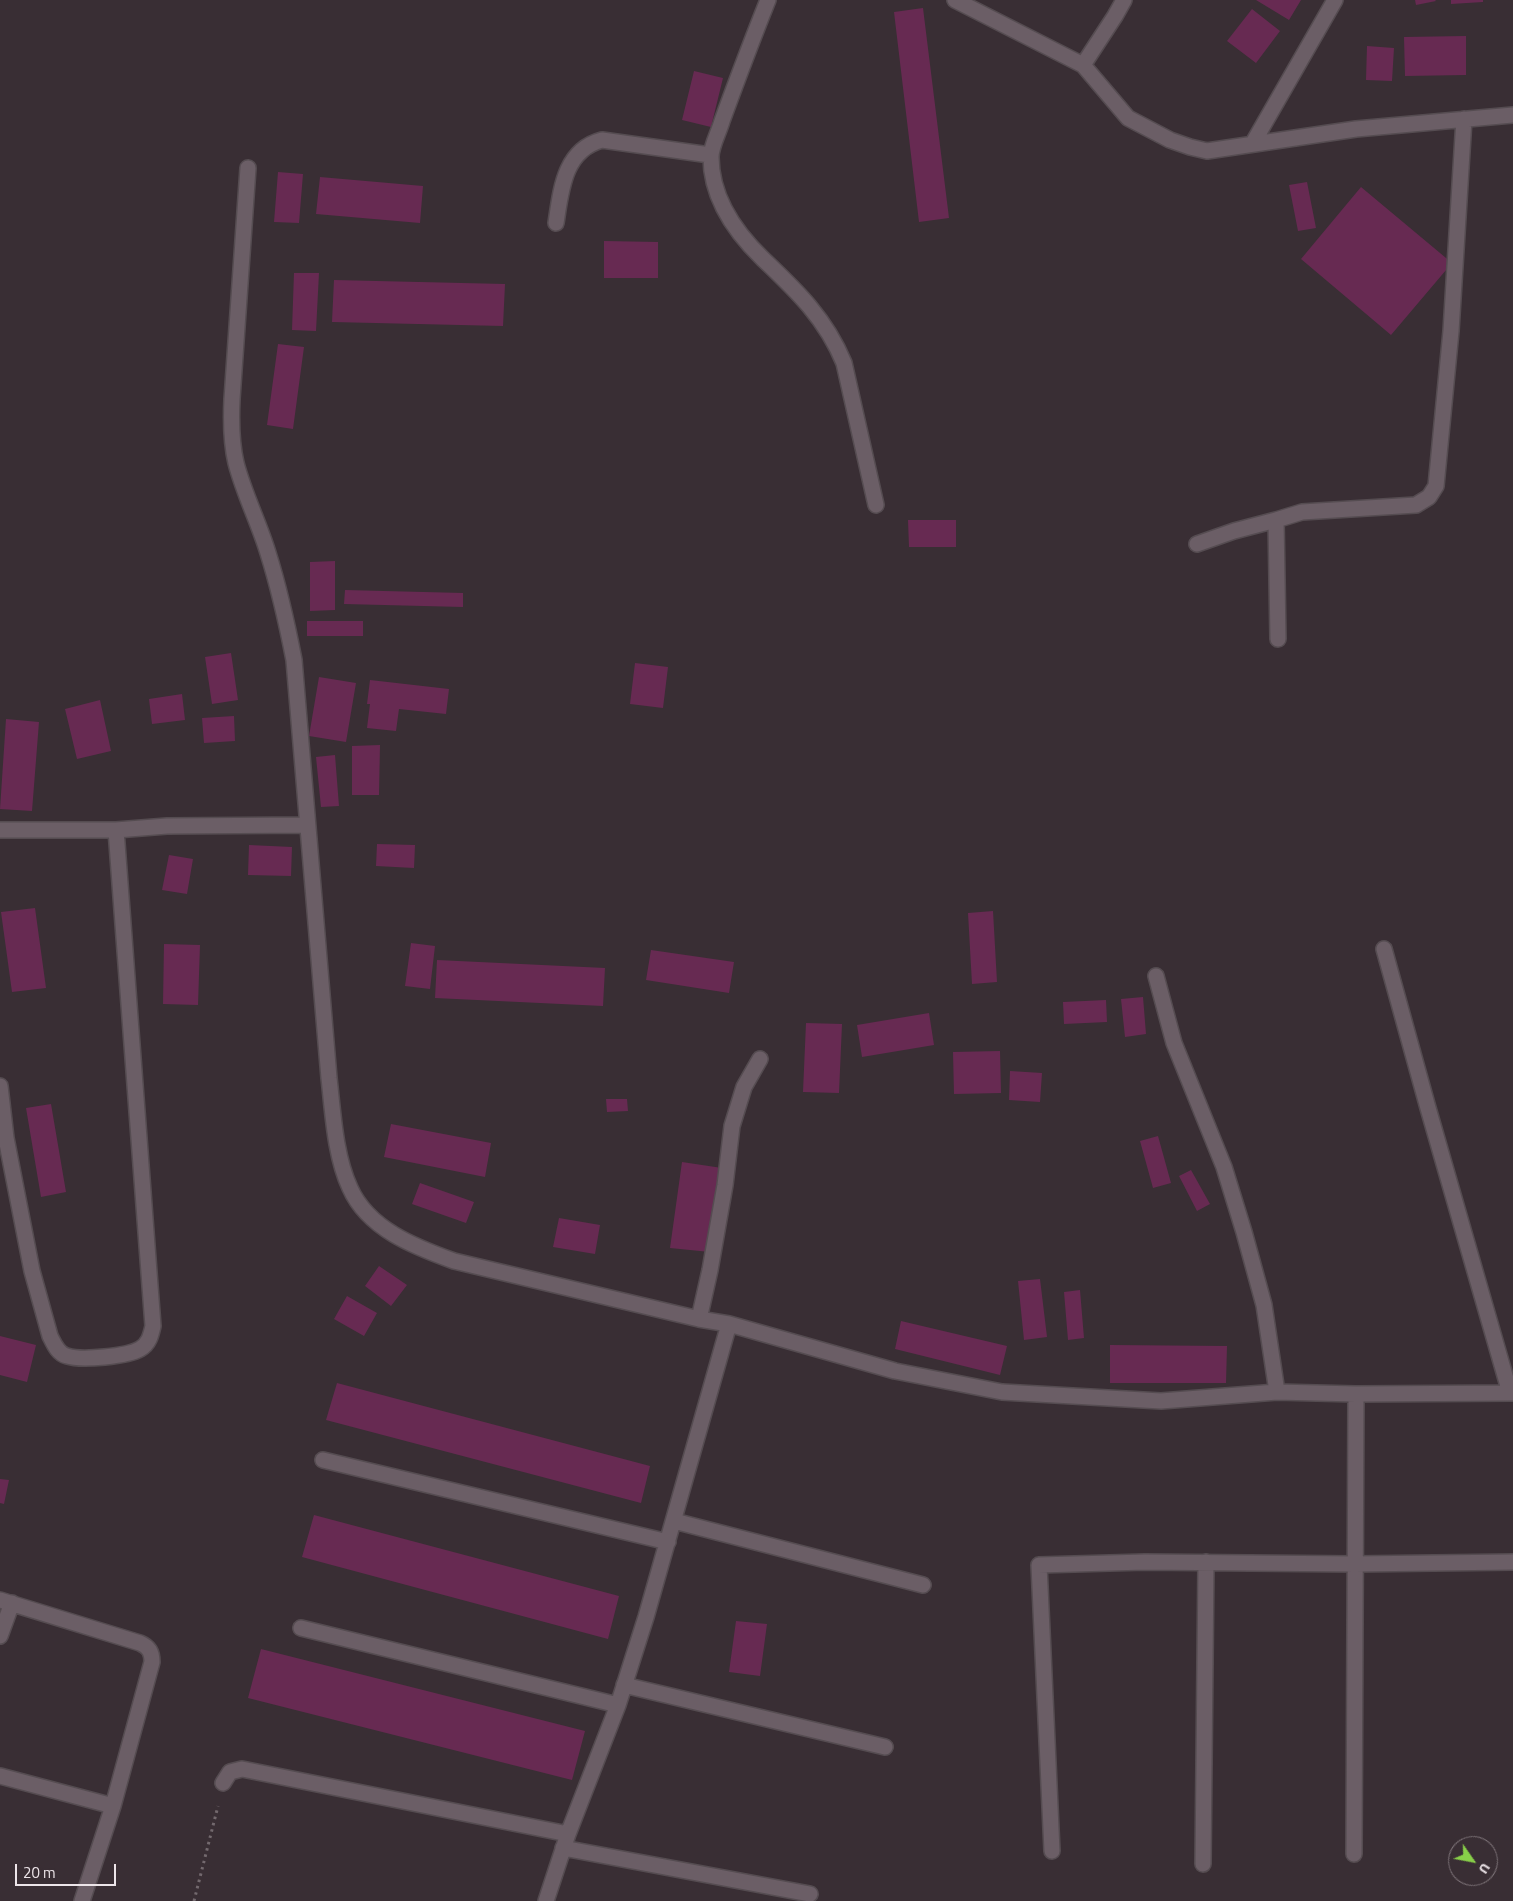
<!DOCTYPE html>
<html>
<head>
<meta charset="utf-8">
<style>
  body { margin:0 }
  #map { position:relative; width:1513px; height:1901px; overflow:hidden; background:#392e34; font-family:"Titillium Web",sans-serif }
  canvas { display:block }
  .north { position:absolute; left:1448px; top:1836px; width:50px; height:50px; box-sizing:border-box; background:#392e34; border:1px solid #81777c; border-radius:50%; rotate:123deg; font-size:14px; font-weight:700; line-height:20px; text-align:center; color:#ede5e9 }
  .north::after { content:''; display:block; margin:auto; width:18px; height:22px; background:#88cf49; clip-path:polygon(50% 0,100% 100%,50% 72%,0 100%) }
  .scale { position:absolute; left:15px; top:1864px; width:101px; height:22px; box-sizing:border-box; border:2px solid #ede5e9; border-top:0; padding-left:6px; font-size:15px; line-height:18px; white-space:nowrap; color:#ede5e9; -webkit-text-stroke:4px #392e34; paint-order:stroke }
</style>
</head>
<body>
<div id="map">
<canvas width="1513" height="1901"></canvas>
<div class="north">U</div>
<div class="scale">20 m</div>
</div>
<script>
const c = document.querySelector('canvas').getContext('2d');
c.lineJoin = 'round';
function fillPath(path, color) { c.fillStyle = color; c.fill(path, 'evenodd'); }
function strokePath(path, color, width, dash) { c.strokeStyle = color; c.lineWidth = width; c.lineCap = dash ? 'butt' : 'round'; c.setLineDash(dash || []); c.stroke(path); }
const building = new Path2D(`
  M1256 0H1301L1289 20Z
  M1415 0H1435L1436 1 1416 5Z
  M1451 0H1483V2L1451 4Z
  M923 8 949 218 919 222 894 12Z
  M1252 9 1280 31 1256 63 1227 41Z
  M1466 36V75L1405 76 1404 37Z
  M1367 46 1394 48 1392 81 1366 80Z
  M694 71 723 78 711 127 682 120Z
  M278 172 303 174 299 223 274 222Z
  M320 177 423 186 420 223 316 214Z
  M1307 182 1316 228 1298 231 1289 185Z
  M1361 187 1452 263 1391 335 1301 259Z
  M604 241 658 242V278H604Z
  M294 273H319L316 331 292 330Z
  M334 280 505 284 503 326 332 322Z
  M278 344 304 347 293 429 267 425Z
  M908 520H956V547H909Z
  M335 561V610L310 611V562Z
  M345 590 463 593V607L344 604Z
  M307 621H363V636H307Z
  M231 653 238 700 212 704 205 657Z
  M635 663 668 667 663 708 630 704Z
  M319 677 356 683 346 742 309 736Z
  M370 680 449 689 446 714 399 709 396 731 367 728 370 704H367Z
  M182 694 185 720 152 724 149 699Z
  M100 700 111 751 77 759 65 709Z
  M234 716 235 741 204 743 202 718Z
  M6 719 39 722 32 811 0 809Z
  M380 745 379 795H352V746Z
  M335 755 339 806 321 807 316 757Z
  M377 844 415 845 414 868 376 866Z
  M249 845 292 847 291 876 248 875Z
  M169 855 193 859 187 894 162 890Z
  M35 908 46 988 12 992 1 912Z
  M993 911 997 982 972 984 968 913Z
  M411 943 435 946 430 989 405 986Z
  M164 944 200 945 198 1005 163 1004Z
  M651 950 734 962 729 993 646 980Z
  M437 960 605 968 603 1006 435 998Z
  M1143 997 1146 1034 1125 1037 1121 999Z
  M1106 1000 1107 1022 1064 1024 1063 1002Z
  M929 1013 934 1045 862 1057 857 1025Z
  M806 1023 842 1024 839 1093 803 1092Z
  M1000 1051 1001 1093 954 1094 953 1052Z
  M1010 1071 1042 1073 1040 1102 1009 1100Z
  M606 1099H627L628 1111 607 1112Z
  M51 1104 66 1192 41 1197 26 1108Z
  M391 1124 491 1143 485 1177 384 1157Z
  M1158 1136 1171 1183 1153 1188 1140 1141Z
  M682 1162 722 1168 710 1252 670 1248Z
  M1191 1170 1210 1204 1197 1211 1179 1176Z
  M420 1183 474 1202 466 1223 412 1204Z
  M559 1218 600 1225 595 1254 553 1247Z
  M379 1266 407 1285 391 1306 365 1286Z
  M1040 1279 1047 1337 1024 1340 1018 1281Z
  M1080 1290 1084 1338 1068 1340 1064 1292Z
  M347 1296 377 1313 364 1336 334 1319Z
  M901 1321 1007 1346 1000 1375 895 1349Z
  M0 1336 36 1345 27 1382 0 1375Z
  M1110 1345 1227 1346 1226 1383H1110Z
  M337 1383 650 1466 641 1503 326 1420Z
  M0 1479 9 1480 4 1504 0 1503Z
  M314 1515 619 1596 608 1639 302 1557Z
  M736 1621 767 1624 760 1676 729 1672Z
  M261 1649 585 1731 572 1780 248 1698Z`);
const path = new Path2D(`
  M194 1901 218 1806`);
const street = new Path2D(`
  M768 0C752 40 737 80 722 121 719 132 711 146 711 157 711 198 735 232 763 259 797 291 826 319 844 363L876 505
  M955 0 1083 65 1128 118 1170 140 1190 147 1207 151 1356 129 1513 115
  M1083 65 1115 16 1124 0
  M1253 143 1335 0
  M248 168 232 399C231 420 231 442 236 463 244 494 259 523 268 553 279 588 287 624 294 660L329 1078C333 1113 335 1156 350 1188 368 1229 415 1247 454 1261L699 1319 729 1324 646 1617 618 1705 568 1834 546 1901
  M556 223C561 190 564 150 602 140L710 155
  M1197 544 1234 531 1276 520
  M1278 639 1276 520 1302 512 1416 505 1429 497 1436 486 1451 331 1464 119
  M0 830H116L167 826 307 825
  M1384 949 1428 1108 1510 1393
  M1156 976 1174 1043 1224 1167 1244 1232 1264 1305 1277 1392
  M0 1086 6 1138 32 1271 50 1336C54 1344 58 1354 67 1356 82 1361 128 1356 140 1349 149 1344 151 1335 153 1326L116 830
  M699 1319 710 1270 725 1185 732 1126 744 1087 760 1059
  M729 1324 895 1371 1002 1392 1161 1401 1277 1392 1356 1394 1513 1393
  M323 1460 668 1542
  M674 1521 923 1585
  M0 1600 140 1643C149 1647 152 1652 152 1662L113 1806 82 1901
  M301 1628 618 1705
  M0 1636 12 1603
  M624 1685 885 1747
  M0 1776 113 1806
  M223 1783 230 1772 242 1769 568 1834
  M563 1848 810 1894
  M1052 1851 1039 1565 1145 1562 1355 1564 1513 1562
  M1354 1854 1356 1394
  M1203 1864 1206 1562`);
fillPath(building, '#672a52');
strokePath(street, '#554c51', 18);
strokePath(path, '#73696e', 3, [2.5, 4]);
strokePath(street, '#6b5e66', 15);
</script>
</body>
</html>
